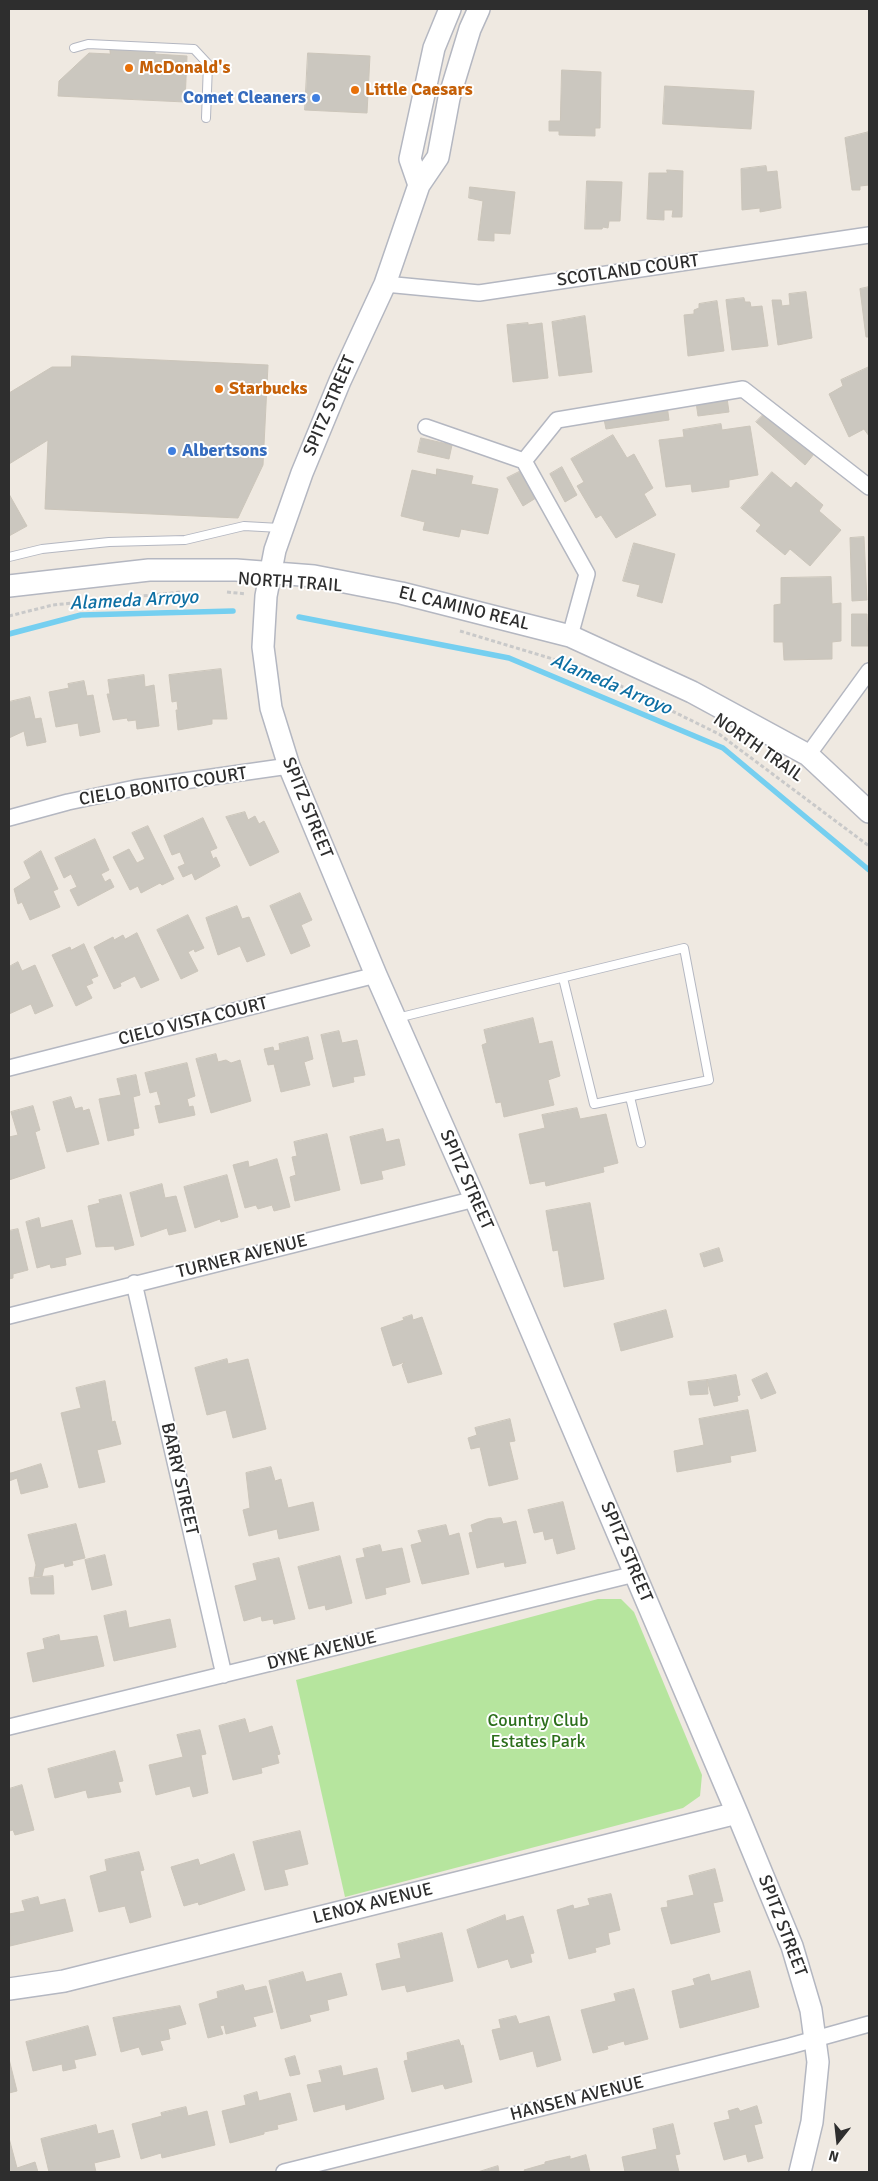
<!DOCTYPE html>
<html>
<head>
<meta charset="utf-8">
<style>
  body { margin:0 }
  #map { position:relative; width:878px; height:2181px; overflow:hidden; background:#efe9e1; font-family:Signika,sans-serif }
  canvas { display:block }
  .frame { position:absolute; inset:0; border:10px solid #2e2e2e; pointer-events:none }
  .north { position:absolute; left:813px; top:2116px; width:50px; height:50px; -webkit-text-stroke:4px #fff; paint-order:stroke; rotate:196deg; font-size:14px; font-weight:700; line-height:20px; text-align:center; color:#2e2e2e }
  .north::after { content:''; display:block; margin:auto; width:18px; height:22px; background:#2e2e2e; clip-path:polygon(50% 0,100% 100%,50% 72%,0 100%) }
</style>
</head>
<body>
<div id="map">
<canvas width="878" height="2181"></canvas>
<div class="frame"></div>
<div class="north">N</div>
</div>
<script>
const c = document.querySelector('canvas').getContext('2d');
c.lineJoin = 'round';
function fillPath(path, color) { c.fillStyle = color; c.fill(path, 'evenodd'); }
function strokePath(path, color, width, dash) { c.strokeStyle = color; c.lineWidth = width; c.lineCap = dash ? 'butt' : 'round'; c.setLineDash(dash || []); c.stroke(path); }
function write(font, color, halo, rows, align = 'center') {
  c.font = font + ' Signika,sans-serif'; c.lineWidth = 4; c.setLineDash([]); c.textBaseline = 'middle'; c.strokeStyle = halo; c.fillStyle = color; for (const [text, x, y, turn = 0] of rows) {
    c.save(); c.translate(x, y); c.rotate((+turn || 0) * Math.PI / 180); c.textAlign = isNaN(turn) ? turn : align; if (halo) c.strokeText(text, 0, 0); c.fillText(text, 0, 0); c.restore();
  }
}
const green = new Path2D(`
  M598 1599H621L634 1612 702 1775 700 1796 683 1808 345 1897 296 1680Z`);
const stream = new Path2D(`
  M299 617 509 658 723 748 869 870
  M9 634 81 615 233 611`);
const building = new Path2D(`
  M110 48 155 51V54L187 56 185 102 58 96 59 81 89 53 110 54Z
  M308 53 370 56 367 113 305 110Z
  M562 70 601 72 600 128H595V136L559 135V131H549V121H560Z
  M665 86 754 91 751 129 663 124Z
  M869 132V185L860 186V190H852L845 138Z
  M766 166 767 172 777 171 781 208 760 212V208L742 210 741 169Z
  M667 170 683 171 682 217H672L673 210H664V220L647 219 649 173H667Z
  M587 181 622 182 620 221H609L608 228 603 227 602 229H585Z
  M470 187 515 192 510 234 494 233V241L478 240 483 201 469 198Z
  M869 287V337H866L860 289Z
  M806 292 812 338 778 345 772 300H781L782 306 790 305 789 294Z
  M744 298 745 302H750L751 307 762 306 768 346 732 350 726 300Z
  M717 301 724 351 688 356 684 315 694 314V310L699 308V304Z
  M585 316 592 372 559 376 552 322Z
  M528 323V325L542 323 548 378 513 382 507 325Z
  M72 356 268 365 263 465 238 518 45 509 48 440 9 464V393L52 367H71Z
  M869 367V436L864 429 849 437 829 394 843 386 841 380Z
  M727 398 729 412 698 416 696 402Z
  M667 405 669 420 606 429 603 414Z
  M766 412 814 454 805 465 756 422Z
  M721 424 722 430 750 426 758 475 729 480V487L692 492 691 484 666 487 659 440 684 437 683 430Z
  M613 435 627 458 634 454 653 488 644 494 656 515 616 538 601 515 596 518 577 486 584 482 571 459Z
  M421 438 452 445 449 459 418 452Z
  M562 467 577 495 565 502 550 474Z
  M437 469 473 476 471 484 498 489 488 534 461 529 459 537 423 530 425 522 401 516 412 470 436 475Z
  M521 471 536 498 523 506 507 478Z
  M772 472 791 488 796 482 823 505 819 511 841 530 810 566 790 549 785 555 756 531 761 525 741 508Z
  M9 494 27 526 9 536Z
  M864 537 867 600 852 601 850 538Z
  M634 543 675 554 662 603 637 596 640 585 623 581Z
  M831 577 832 604 841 603V641L832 642V659L784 660 783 642H774V605L781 604V578Z
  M852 614H867L868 646H852Z
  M221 669 227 719H212V724L178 730 176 710H178L177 701 172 702 169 675Z
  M144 675 145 687 154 685 159 726 137 729 136 720 128 721 127 718 113 720 107 694H110L108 680Z
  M84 681 87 696 93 695 100 732 80 736 78 723 56 727 49 692 69 688 68 684Z
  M30 697 35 719 41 718 46 742 27 746 24 731 9 738V702Z
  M245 812 248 820 255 816 259 824 264 821 279 852 250 866 226 817Z
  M203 818 217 848 210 851 213 859 216 857 220 866 195 880 192 873 183 877 178 867 185 864 180 852 172 855 164 836Z
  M148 826 174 879 162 885 160 883 141 893 138 886 130 890 113 857 129 849 137 863 145 859 132 833Z
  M95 839 109 870 101 874 105 882 110 879 114 887 78 906 70 890 77 887 71 874 64 878 55 858Z
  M41 851 58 889 53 891 60 907 30 920 22 902 18 904 14 889 31 878 24 862Z
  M300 893 312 920 301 925 310 946 291 954 270 906Z
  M237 906 242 919 249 917 265 955 247 962 240 946 218 955 206 918Z
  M188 915 204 948 195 952 194 949 188 952 198 971 181 979 157 930Z
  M137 933 159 980 141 988 135 976 120 983 121 986 114 989 94 947 113 937 114 940 123 935 125 939Z
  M84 944 98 976 91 979 93 983 86 986 92 998 76 1006 52 955 70 947 71 950Z
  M18 962 22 971 35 965 53 1006 35 1014 31 1004 9 1014V967Z
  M533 1018 539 1044 552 1041 560 1076 548 1080 554 1105 504 1117 501 1102 496 1103 482 1045 487 1043 484 1030Z
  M339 1031 342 1043 357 1040 365 1075 353 1077 354 1082 333 1087 321 1035Z
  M308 1037 313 1059 304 1062 310 1085 281 1092 274 1064 268 1065 264 1049 273 1047 274 1051 280 1050 279 1044Z
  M216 1054 218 1062 226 1060 231 1063 240 1060 251 1101 211 1113 196 1059Z
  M187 1063 195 1096 187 1099 189 1107 193 1106 195 1115 159 1123 155 1106 161 1105 157 1091 150 1093 145 1073Z
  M136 1075 140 1095 133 1097 139 1128 133 1129 134 1135 108 1141 99 1099 121 1095 117 1079Z
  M71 1097 75 1109 82 1107 83 1111 89 1109 99 1144 67 1152 53 1102Z
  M33 1106 40 1130 35 1132 45 1168 9 1180V1136V1137L18 1135 11 1112Z
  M577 1108 580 1119 606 1114 618 1163 603 1167 604 1172 546 1186 545 1181 530 1184 519 1134 545 1128 542 1115Z
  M383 1129 386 1142 399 1139 405 1165 381 1171 383 1179 361 1184 350 1137Z
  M327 1134 340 1190 295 1201 290 1177 296 1175 292 1157 297 1156 294 1142Z
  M277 1159 290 1207 274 1211 272 1205 258 1209 256 1205 245 1208 233 1165 248 1161 249 1167Z
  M227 1175 238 1217 221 1222 220 1219 195 1228 184 1187Z
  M162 1184 165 1198 176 1196 186 1231 169 1235 167 1228 141 1237 130 1193Z
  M121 1195 134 1245 115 1250 114 1246 96 1247 88 1206 100 1203 99 1200Z
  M590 1203 604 1279 564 1287 558 1250 553 1251 546 1211Z
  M39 1218 41 1228 72 1220 81 1254 65 1258 66 1265 51 1268 50 1264 37 1268 26 1222Z
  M18 1229 28 1270 13 1274V1278L9 1279V1231Z
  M719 1248 723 1261 704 1267 700 1254Z
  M666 1310 673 1337 621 1351 614 1324Z
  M412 1315 413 1320 422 1317 442 1374 408 1383 402 1365 405 1362 393 1366 381 1328 404 1320 403 1318Z
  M227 1359 228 1364 248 1359 266 1429 233 1438 226 1410 207 1415 195 1368Z
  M767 1373 776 1393 761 1399 752 1380Z
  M736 1375 740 1395 737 1396 738 1401 714 1406 707 1380Z
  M707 1380 708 1394 690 1395 688 1382Z
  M105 1381 112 1422 115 1421 121 1444 97 1450 105 1482 79 1488 61 1413 81 1408 76 1388Z
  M748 1410 756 1451 730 1456 731 1462 677 1472 674 1451 704 1445 699 1419Z
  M510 1419 515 1441 509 1442 518 1479 489 1486 480 1447 471 1449 468 1438 477 1435 475 1428Z
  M41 1464 48 1487 21 1494 17 1478 9 1481V1469L10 1473Z
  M271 1467 275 1481 281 1479 288 1508 313 1502 319 1530 279 1539 277 1529 249 1536 243 1510 250 1508 246 1473Z
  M563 1502 575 1549 557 1554 553 1538 545 1540 543 1531 534 1533 528 1510Z
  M501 1518 503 1524 516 1521 526 1563 505 1567 504 1562 477 1568 469 1533 473 1532 471 1525 487 1519Z
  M76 1524 85 1558 72 1561 73 1565 65 1567 64 1563 44 1568 42 1576 34 1577 36 1565 28 1535Z
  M446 1525 449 1536 459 1533 469 1574 422 1584 411 1545 422 1542 418 1531Z
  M380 1545 382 1552 402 1548 410 1582 385 1588 386 1594 366 1599 356 1559 365 1557 363 1549Z
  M105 1555 112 1585 92 1590 85 1560Z
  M340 1556 352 1603 326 1610 325 1605 309 1609 298 1567Z
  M279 1558 295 1619 274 1624 273 1619 262 1621 261 1616 244 1621 235 1586 257 1580 253 1564Z
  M53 1576 54 1594H31L29 1578Z
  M126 1611 129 1628 170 1619 176 1647 114 1661 104 1616Z
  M59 1635 60 1641 97 1636 104 1666 33 1682 27 1653 45 1649 43 1639Z
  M245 1719 249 1733 272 1726 280 1754 277 1755 279 1763 261 1768 262 1773 233 1780 219 1726Z
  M200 1730 206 1754 201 1755 208 1793 193 1797 190 1786 156 1795 149 1765 183 1757 177 1735Z
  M115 1751 123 1781 118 1782 121 1792 88 1798 86 1790 55 1798 48 1769Z
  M22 1785 34 1830 15 1835 13 1830 9 1831V1789Z
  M300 1831 308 1864 284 1870 288 1885 265 1890 253 1842Z
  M139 1852 144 1870 140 1871 151 1917 130 1923 125 1906 99 1912 90 1876 107 1871 105 1860Z
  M234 1854 245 1890 199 1905 198 1902 184 1906 171 1867 198 1859 200 1865Z
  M715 1869 723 1901 713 1903 720 1932 671 1944 661 1908 668 1907 667 1901 694 1895 689 1876Z
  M611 1894 620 1930 608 1933 610 1944 595 1948 596 1952 569 1959 557 1910 573 1905 574 1909 590 1905 588 1899Z
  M38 1897 40 1905 65 1899 73 1931 10 1946 9 1914 25 1911 22 1901Z
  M505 1915 506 1921 523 1916 534 1953 530 1954 532 1962 511 1968 508 1959 478 1968 467 1930Z
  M442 1933 453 1981 407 1992 405 1985 382 1990 376 1964 401 1958 398 1944Z
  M750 1971 759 2007 680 2028 672 1991 695 1985 693 1979 709 1974 711 1981Z
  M303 1972 306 1982 341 1973 347 1995 327 2000 329 2010 309 2015 311 2021 281 2029 269 1981Z
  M243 1985 245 1991 266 1986 273 2012 253 2017 256 2026 226 2034 224 2025 220 2026 223 2034 208 2038 199 2004 218 1998 217 1992Z
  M634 1989 648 2039 625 2045 624 2041 607 2046 608 2049 593 2053 581 2010 616 2001 614 1994Z
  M180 2006 186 2024 168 2029 170 2039 160 2041 163 2050 142 2055 139 2047 121 2052 113 2018Z
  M516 2016 519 2024 549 2016 561 2060 537 2067 533 2051 500 2060 492 2030 501 2028 499 2020Z
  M88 2026 96 2055 74 2060 76 2068 63 2071 62 2064 33 2071 26 2042Z
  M459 2040 461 2046 463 2045 472 2082 445 2089 443 2084 412 2092 404 2061 408 2060 407 2053Z
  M295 2056 300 2074 290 2076 285 2059Z
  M9 2059 17 2091 9 2093Z
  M341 2066 343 2076 377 2068 384 2099 346 2110 345 2104 314 2112 307 2085 322 2082 319 2071Z
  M257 2092 259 2101 290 2093 297 2120 277 2125 278 2129 264 2132V2134L230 2143 222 2111 246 2105 244 2096Z
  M757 2106 762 2123 754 2125 763 2158 748 2162 746 2154 724 2160 714 2123 730 2119 728 2111 738 2108 740 2111Z
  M186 2107 188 2116 207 2111 215 2145 162 2158 161 2153 141 2159 132 2124 162 2116 161 2113Z
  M673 2124 680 2154 675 2155 679 2172H625L622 2157 657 2149 653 2129Z
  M96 2125 98 2134 113 2130 120 2157 94 2163 96 2172H49L41 2139Z
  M9 2138 17 2168 35 2162 38 2172H9Z
  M586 2155 590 2172H525L524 2170 545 2164V2162L570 2156V2159Z
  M498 2166 499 2172H478Z`);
const path = new Path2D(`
  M227 592 246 594
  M9 616 53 605 181 592
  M460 631 586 669 719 734 869 846`);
const lane = new Path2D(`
  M74 48 88 44 194 49 208 64 206 118
  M9 557 42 549 109 542 185 540 244 526 280 528
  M397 1018 684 948 709 1080 594 1104 563 978
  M630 1097 641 1143`);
const street = new Path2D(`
  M385 284 479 293 869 235
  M426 427 524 461
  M570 636 587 574 524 461 557 420 743 389 869 487
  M808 755 869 671
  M9 818 68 802 135 788 289 766
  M9 1068 376 975
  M134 1283 224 1675
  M9 1316 475 1199
  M9 1727 635 1574
  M284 2172 790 2046 869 2024`);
const secondary = new Path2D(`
  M479 9 470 29 449 98 438 157 419 185 385 284 340 381 302 473 275 550 266 596 263 647 271 708 289 766 376 975 475 1199 737 1813 792 1946 811 2010 818 2062 812 2122 800 2172
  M419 185 410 159 434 48 450 9
  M9 586 149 570H236L314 576 401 593 570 636 692 692 808 755 869 812
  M9 1989 64 1981 737 1813`);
const markers = [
  [129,68,5,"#e8710a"],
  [355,90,5,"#e8710a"],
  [316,98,5,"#3f7fe0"],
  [219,389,5,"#e8710a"],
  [172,451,5,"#3f7fe0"]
];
const foodNames = [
  ["McDonald's",139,68],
  ["Little Caesars",365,90],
  ["Starbucks",229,389]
];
const shopNames = [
  ["Comet Cleaners",306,98],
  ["Albertsons",182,451,"left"]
];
const streetNames = [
  ["SCOTLAND COURT",628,271,-8],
  ["SPITZ STREET",330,406,-67],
  ["NORTH TRAIL",290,583,4],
  ["EL CAMINO REAL",464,609,14],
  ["NORTH TRAIL",758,748,35],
  ["CIELO BONITO COURT",163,787,-9],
  ["SPITZ STREET",307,808,68],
  ["CIELO VISTA COURT",193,1022,-14],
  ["SPITZ STREET",466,1180,66],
  ["TURNER AVENUE",242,1257,-14],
  ["BARRY STREET",179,1479,77],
  ["SPITZ STREET",626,1552,67],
  ["DYNE AVENUE",322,1651,-14],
  ["LENOX AVENUE",373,1904,-14],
  ["SPITZ STREET",782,1926,69],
  ["HANSEN AVENUE",577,2099,-14]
];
const parkNames = [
  ["Country Club",538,1721],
  ["Estates Park",538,1742]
];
const waterNames = [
  ["Alameda Arroyo",134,601,-3],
  ["Alameda Arroyo",611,685,23]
];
fillPath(green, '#b6e59e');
strokePath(stream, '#75cff0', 5.5);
fillPath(building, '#cbc7bf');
strokePath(building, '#cbc5ba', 1);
strokePath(lane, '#b4b7c1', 10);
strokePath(street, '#b4b7c1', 18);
strokePath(secondary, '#b4b7c1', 24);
strokePath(path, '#c9c9c9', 3, [4, 2.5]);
strokePath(lane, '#fff', 8);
strokePath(street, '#fff', 15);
strokePath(secondary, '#fff', 21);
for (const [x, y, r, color] of markers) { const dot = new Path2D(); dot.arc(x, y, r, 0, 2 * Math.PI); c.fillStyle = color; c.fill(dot); strokePath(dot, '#fff', 2); }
write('bold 18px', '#c56008', '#fff', foodNames, 'left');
write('bold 18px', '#366cbe', '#fff', shopNames, 'right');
write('18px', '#2e2e2e', '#fff', streetNames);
write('18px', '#2c6e1b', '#fff', parkNames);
write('italic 19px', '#0d6fa3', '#fff', waterNames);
</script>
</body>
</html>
